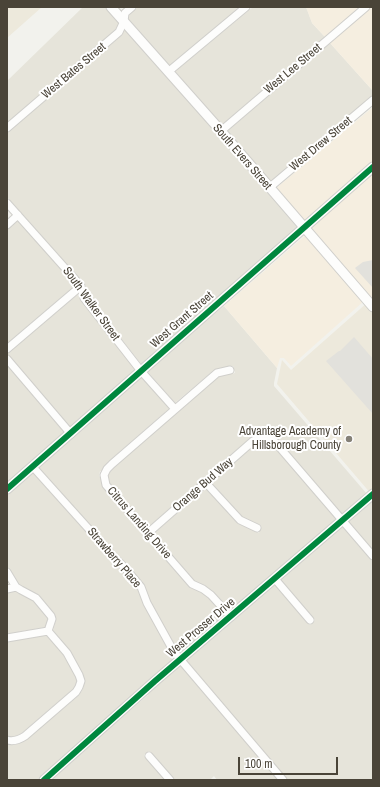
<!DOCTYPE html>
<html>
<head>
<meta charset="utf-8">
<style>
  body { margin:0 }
  #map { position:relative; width:380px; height:787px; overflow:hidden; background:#f2f2ed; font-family:"Archivo Narrow",sans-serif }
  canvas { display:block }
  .frame { position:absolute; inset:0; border:8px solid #4a4438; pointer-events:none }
  .scale { position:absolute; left:238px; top:757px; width:100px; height:18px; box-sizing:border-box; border:2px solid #4a4438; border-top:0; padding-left:5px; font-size:12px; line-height:14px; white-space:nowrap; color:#4a4438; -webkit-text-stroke:3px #fff; paint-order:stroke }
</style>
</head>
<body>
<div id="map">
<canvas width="380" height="787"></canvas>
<div class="frame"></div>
<div class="scale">100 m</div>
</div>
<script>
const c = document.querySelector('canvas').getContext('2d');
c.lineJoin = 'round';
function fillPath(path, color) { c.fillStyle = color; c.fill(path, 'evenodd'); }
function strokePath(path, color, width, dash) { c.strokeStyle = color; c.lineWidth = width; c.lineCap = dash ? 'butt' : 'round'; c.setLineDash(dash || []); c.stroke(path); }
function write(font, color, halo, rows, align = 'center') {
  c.font = font + ' "Archivo Narrow",sans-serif'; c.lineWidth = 4; c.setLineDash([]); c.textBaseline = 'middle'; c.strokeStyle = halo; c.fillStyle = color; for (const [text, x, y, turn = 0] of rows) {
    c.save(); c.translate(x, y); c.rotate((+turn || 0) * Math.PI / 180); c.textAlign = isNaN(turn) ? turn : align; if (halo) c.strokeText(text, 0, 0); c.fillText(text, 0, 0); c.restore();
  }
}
const residential = new Path2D(`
  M83 7H106L119 22 116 30 7 123V81Z
  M138 7H240L168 67 127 21 128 15Z
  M253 7H306L312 23 325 37 221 126 173 73Z
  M125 28 298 227 142 365 88 297 85 288 86 286 7 197V133L122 35Z
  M330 43 373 91V95L270 183 226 132Z
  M18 220 76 285 7 344V230Z
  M79 293 136 370 70 428 7 354Z
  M224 306 277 368 274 383V386L367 494 342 516 278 440 270 435 264 434 257 435 251 438 148 528 109 483 107 476 114 467 219 376 235 373 233 366 214 370 175 403 147 371 179 342Z
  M7 364 65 433 7 484Z
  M141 376 170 408 109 461 101 471H100L99 476 100 477 104 487 191 587 202 592 209 597 226 616 181 655 172 642 151 602 143 585 38 467Z
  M265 441 269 442 273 445 337 520 231 612 213 592 204 586 194 581 153 534 206 488 238 523 259 533 261 526 242 517 211 483 255 444 260 442Z
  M33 472 110 559 122 570 138 589 144 605 166 645 175 659 38 780H7V744L15 745 22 742 27 739 79 695 83 689 84 682 82 673 70 651 53 631 56 620 54 614 39 595 22 587 19 585 14 576 10 570 7 568V495Z
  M373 499V551L347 521Z
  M342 526 373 562V780H217L214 776 210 780H175L149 751 144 755 165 780H49L148 695 147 694 275 585 310 625 315 620 280 580Z
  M15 591 34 601 48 617 49 619 46 627 7 634V593Z
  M47 635 64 655 76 676 77 680 76 686 73 689 22 733 13 738 7 737V642Z`);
const commercial = new Path2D(`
  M306 7H360L325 37 312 23Z
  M372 7H373V91L330 43Z
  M373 107V162L304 222 275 189Z
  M373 172V302L309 228Z
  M306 235 364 301 291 366 284 358H280L277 368 224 306Z`);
const education = new Path2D(`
  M7 7H42L7 38Z
  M368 302 373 307V494L372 495 277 384 282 360 291 370Z`);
const parking = new Path2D(`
  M373 260V288L355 268 363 262Z
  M354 337 373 359V414L326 361 339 351H340Z`);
const minor = new Path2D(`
  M168 72 246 7
  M7 128 119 32 124 21 125 13 132 7
  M221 131 366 7
  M269 188 373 100
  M7 203 81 286 84 298 141 371 175 409
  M7 225 18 215
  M7 349 81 286
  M7 359 71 434
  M230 370 217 373 112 464 107 469 104 475 106 485 192 584 203 589 211 595 231 617
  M33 467 113 556 125 568 141 587 147 603 174 652 283 780
  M206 483 240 520 257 528
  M148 533 253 441C262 436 267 436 275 442L373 556
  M7 572 16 587 21 590 36 598 51 616 52 619 48 631 67 653 79 675 81 681 79 687 76 692 25 736C19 740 14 742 7 740
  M275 579 310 620
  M7 589 16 587
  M7 638 48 631
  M149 756 170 780`);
const tertiary = new Path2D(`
  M111 7 221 131 373 307
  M7 489 373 167
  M44 780 155 681 373 494`);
const cycleway = new Path2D(`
  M7 489 373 167
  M44 780 155 681 373 494`);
const markers = [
  [349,439,4,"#858177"]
];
const streetNames = [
  ["West Lee Street",293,69,-40],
  ["West Bates Street",74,71,-40],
  ["West Drew Street",321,144,-40],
  ["South Evers Street",242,157,49],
  ["South Walker Street",91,304,54],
  ["West Grant Street",182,320,-41],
  ["Orange Bud Way",203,485,-41],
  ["Citrus Landing Drive",139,523,49],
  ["Strawberry Place",114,558,49],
  ["West Prosser Drive",201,628,-40]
];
const poiNames = [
  ["Advantage Academy of",341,432],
  ["Hillsborough County",341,446]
];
fillPath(residential, '#e6e4da');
fillPath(commercial, '#f5eee0');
fillPath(education, '#ede9dc');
fillPath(parking, '#e2e1dc');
strokePath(minor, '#d0cfcb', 9);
strokePath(tertiary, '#d0cfcb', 11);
strokePath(minor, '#fdfdfc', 7);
strokePath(tertiary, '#fdfdfc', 9);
strokePath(cycleway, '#00873e', 6);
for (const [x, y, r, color] of markers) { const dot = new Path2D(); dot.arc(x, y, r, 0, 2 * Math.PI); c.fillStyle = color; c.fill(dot); strokePath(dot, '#fff', 1.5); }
write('12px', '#4a4438', '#fff', streetNames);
write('12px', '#4a4438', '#fff', poiNames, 'right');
</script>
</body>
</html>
